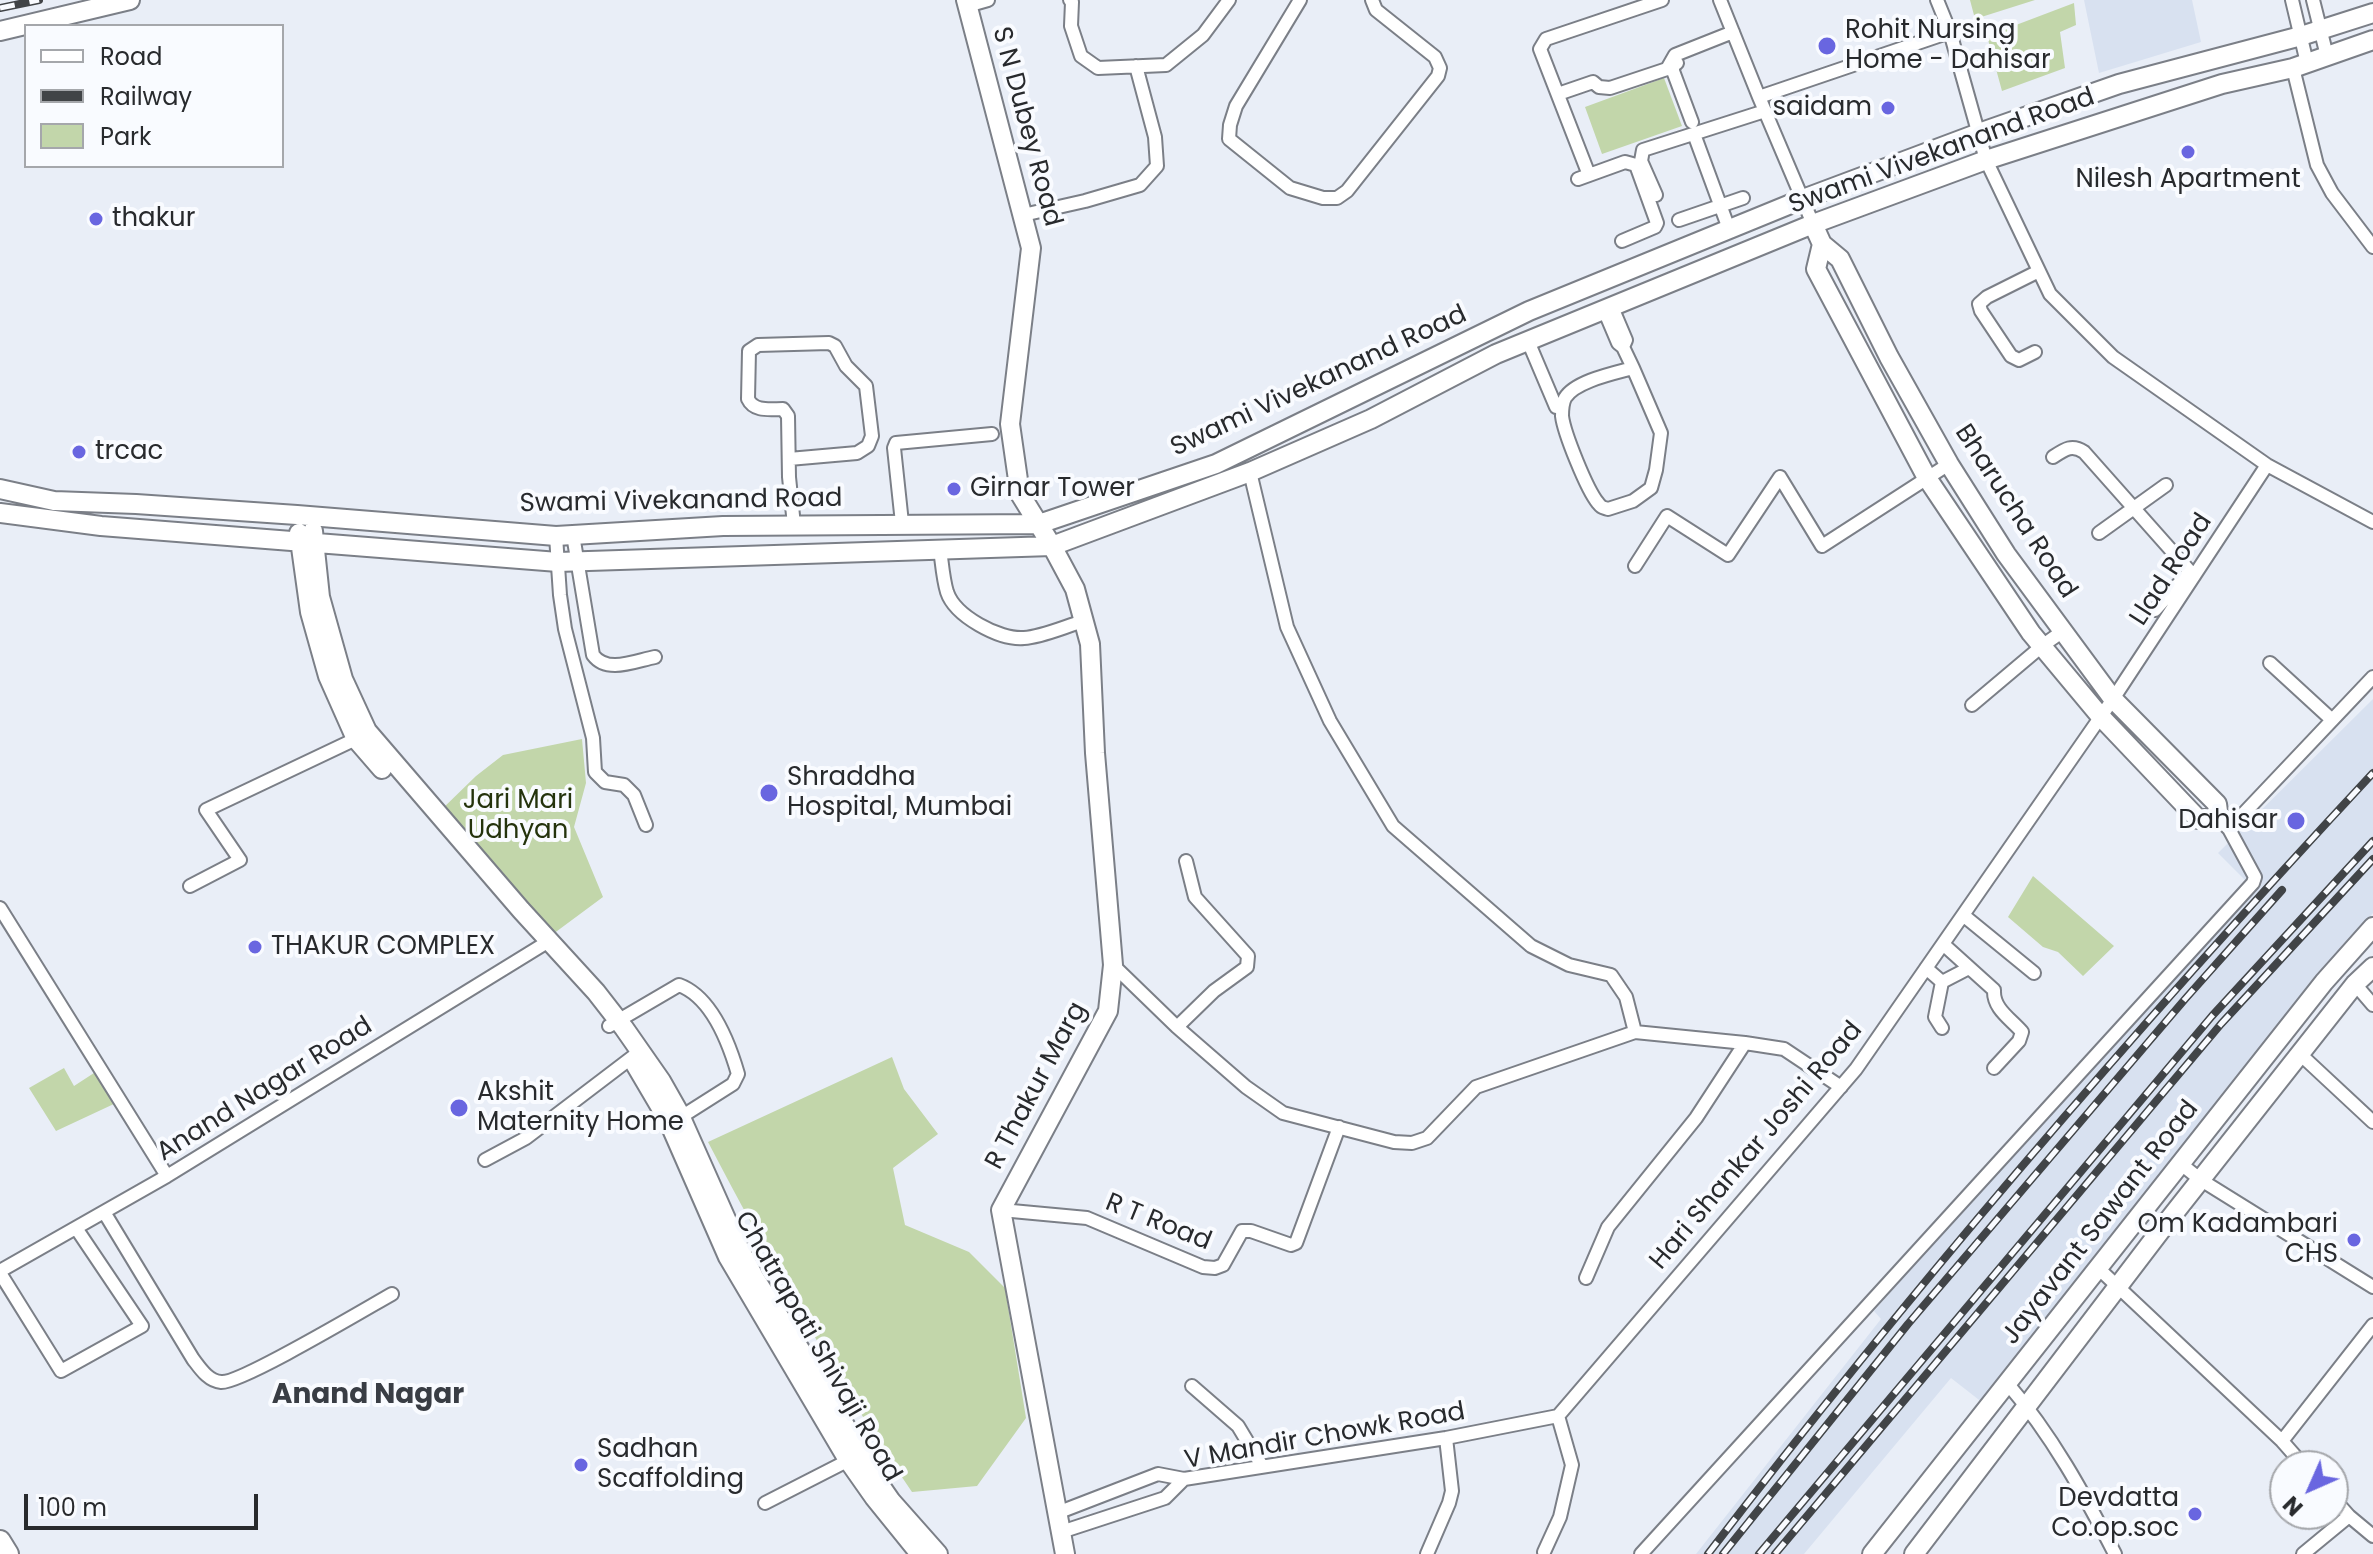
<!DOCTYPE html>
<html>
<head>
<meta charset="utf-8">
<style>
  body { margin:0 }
  #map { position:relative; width:2373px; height:1554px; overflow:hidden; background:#e9eef7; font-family:Poppins,sans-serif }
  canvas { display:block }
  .legend { position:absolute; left:24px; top:24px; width:260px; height:144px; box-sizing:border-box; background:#f9fbff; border:2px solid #a5a7ab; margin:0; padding:10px 14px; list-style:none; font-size:24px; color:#282a2d }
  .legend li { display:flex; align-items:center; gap:16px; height:40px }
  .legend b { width:40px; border:2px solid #a5a7ab }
  .north { position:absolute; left:2269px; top:1450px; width:80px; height:80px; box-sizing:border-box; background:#f9fbff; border:2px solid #a5a7ab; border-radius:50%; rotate:225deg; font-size:22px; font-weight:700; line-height:32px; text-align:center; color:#282a2d }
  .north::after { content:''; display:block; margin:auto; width:28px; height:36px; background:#6966e0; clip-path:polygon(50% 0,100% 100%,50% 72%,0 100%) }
  .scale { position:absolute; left:24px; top:1494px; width:234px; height:36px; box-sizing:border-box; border:4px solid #282a2d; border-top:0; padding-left:10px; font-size:24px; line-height:28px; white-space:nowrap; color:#282a2d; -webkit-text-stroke:6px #f9fbff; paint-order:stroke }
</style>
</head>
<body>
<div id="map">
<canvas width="2373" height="1554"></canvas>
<ul class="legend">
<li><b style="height:10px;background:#fff"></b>Road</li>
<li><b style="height:10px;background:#414447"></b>Railway</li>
<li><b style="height:22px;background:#c2d6aa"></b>Park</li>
</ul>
<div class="north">N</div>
<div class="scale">100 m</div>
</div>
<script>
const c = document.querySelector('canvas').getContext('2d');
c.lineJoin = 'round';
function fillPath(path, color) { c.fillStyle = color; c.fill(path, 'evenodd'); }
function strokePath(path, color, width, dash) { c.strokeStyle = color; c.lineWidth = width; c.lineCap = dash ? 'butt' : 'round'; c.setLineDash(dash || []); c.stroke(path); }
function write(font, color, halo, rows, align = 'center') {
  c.font = font + ' Poppins,sans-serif'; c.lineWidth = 8; c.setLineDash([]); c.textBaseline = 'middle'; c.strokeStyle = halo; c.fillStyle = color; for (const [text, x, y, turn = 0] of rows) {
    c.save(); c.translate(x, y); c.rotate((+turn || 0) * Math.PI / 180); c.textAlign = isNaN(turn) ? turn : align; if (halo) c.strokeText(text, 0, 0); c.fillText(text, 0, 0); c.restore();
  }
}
const built = new Path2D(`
  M2084 0H2192L2201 42 2099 73Z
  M2373 699V913L2282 1021 1983 1403 1951 1378 1804 1554H1696L1881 1319 1874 1311 2111 1035 2246 881 2218 853Z`);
const green = new Path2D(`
  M1970 0H2035L1975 19Z
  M2074 3 2076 25 2060 32 2065 68 2002 91 1987 36Z
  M1664 78 1682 126 1602 154 1585 107Z
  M582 739 586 783 574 827 603 897 549 937 438 813 476 776 503 755Z
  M2033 876 2114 946 2083 976 2058 952 2043 947 2008 917Z
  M892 1057 904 1089 938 1134 893 1168 905 1225 969 1252 1005 1288 1026 1418 977 1486 912 1492C836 1380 771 1262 708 1142Z
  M64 1068 74 1086 94 1073 116 1103 56 1131 29 1088Z`);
const street = new Path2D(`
  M1070 0 1072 2 1071 26 1081 56 1098 68 1166 65 1203 35 1229 0
  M1300 0 1236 106 1230 125 1229 139 1290 188 1323 198H1337L1347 191 1438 76 1440 68 1435 57 1376 10 1372 0
  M1720 0 1759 97 1813 224
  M1937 0 1950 32 1986 160 2050 294 2113 357 2267 465 2373 522
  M2292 0 2307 63
  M2313 0 2327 56
  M967 6 988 0
  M1677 63 1673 66V71L1692 122
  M2293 68 2317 165 2332 193 2373 247
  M1558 94 1593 82 1599 87 1610 88 1667 69 1675 55 1733 32
  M1759 97 1950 32
  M1694 134 1729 229
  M1589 175 1540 49 1546 39 1662 0
  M1578 179 1625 162 1636 165 1657 223 1655 227 1622 241
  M1656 195 1641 161 1643 150 1765 111
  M1023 215 1085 201 1140 185 1157 166 1155 137 1136 66
  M1679 220 1743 198
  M1612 307 1626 340 1623 347
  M1604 310 1618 343 1623 347 1633 368 1661 433 1656 470 1651 488 1633 501 1608 509C1602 507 1602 508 1598 503 1587 490 1564 433 1562 416 1562 411 1563 402 1565 398 1575 381 1615 373 1633 368
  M1528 341 1556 407
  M2035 352 2019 360 2011 356 1981 311 1979 304 1987 297 2039 271
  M2053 457C2065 449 2072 444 2084 452L2194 576
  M789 459 857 453 868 446 872 436 866 386 846 366 835 346 829 343 758 345 749 351 748 399C754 412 770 409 783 409L788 416 789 477 794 525
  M1250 472 1287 627 1330 721 1393 826 1531 946 1569 965 1611 975 1626 997 1635 1032 1745 1043 1784 1049 1841 1087
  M902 523 894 448 896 443 992 434
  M2099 533 2166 485
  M573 535 593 655C607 674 635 661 655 657
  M556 536 560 595 565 629 593 738 595 772 605 782 624 785 634 795 646 825
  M940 549C942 563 943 579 947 592 955 616 999 640 1024 638 1042 637 1066 626 1084 621
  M1635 566 1667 516 1728 555 1780 477 1822 546 1949 464
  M2155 610 2190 571
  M2270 663 2331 719
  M1972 705 2042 646 2063 631
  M2224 824 2229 829 2373 677
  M190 886 240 860 206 810 362 736
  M0 908 167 1176
  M1963 915 2034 973
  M1943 944 1994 990C1993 1009 2011 1019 2022 1032L2019 1041 1994 1068
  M1113 965 1177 1027 1246 1087 1283 1113 1394 1142 1412 1143 1427 1138 1476 1087 1635 1032
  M1926 968 1942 982 1935 1017 1942 1028
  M1942 982 1969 968
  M2355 984 2373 1005
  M609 1026 679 985C712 997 729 1043 738 1074L733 1084 681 1117
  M1177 1027 1214 991 1247 967 1248 956 1195 897 1186 861
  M2300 1054 2373 1122
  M485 1160 526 1138 639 1052
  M2181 1164 2201 1180 2373 1287
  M1001 1210 1087 1218 1203 1267 1215 1268 1223 1265 1242 1231H1251L1291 1245 1296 1243 1339 1127
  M104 1212 193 1359C200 1368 208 1381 221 1382 240 1384 367 1308 392 1294
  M2098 1268 2282 1441 2304 1466
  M0 1271 167 1176 549 941
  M0 1273 61 1371 142 1326 76 1228
  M1586 1278 1608 1227 1696 1118 1745 1043
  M2007 1383C2052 1435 2084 1494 2115 1554
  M1192 1386 1238 1426 1262 1466
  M1558 1416 1856 1069 2113 699 2267 465
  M2282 1441 2373 1325
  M765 1503 855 1457
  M1057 1513 1158 1474 1184 1479
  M2349 1516 2373 1536
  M1061 1532 1165 1498 1184 1479 1446 1438 1558 1416
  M1544 1552 1560 1517 1572 1465 1558 1416
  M1427 1554 1449 1503 1452 1491 1446 1438
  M1641 1554 2253 883 2255 877 2229 829
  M2303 1554 2349 1516 2333 1498`);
const secondary = new Path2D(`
  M966 0 1031 248 1010 424 1020 494 1052 546 1075 589 1090 644 1095 753 1113 965 1108 1011 1001 1210 1065 1554
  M0 31 130 0
  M1813 224 1822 244 1840 259 1889 357 1949 464 2006 554 2113 699 2217 804 2219 819H2198L2101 717 2031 633 1927 478 1816 269 1822 244
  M0 489 54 501 136 504 297 515 556 536 723 526 1039 524 1216 464 1529 311 1803 199 1979 133 2119 84 2301 36 2373 13
  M0 513 101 526 558 562 1052 546 1250 472 1371 419 1496 354 1813 224 1986 160 2222 84 2293 68 2373 40
  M313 531 320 597 343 679 367 731 521 910 596 992 624 1028 661 1081 678 1111 738 1246 754 1277 817 1376 873 1475 891 1501 938 1554
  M299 533 310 612 328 676 356 739 382 769
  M635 1064 668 1120 728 1257 848 1460 874 1497 920 1554
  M1872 1554 2324 982 2373 927
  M1914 1554 2164 1226 2355 984 2373 967`);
const primary = new Path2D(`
  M0 1541 8 1554`);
const rail = new Path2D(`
  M0 8 39 0
  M1708 1554C1916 1283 2140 1023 2373 773
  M1723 1554 1908 1324 2186 998 2282 890
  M1759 1554 2212 1016 2373 841
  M1775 1554 2221 1024 2373 859`);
const markers = [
  [1827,46,10,"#6966e0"],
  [1888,108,8,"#6966e0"],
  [2188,152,8,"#6966e0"],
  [96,219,8,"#6966e0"],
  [79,452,8,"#6966e0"],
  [954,489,8,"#6966e0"],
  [769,793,10,"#6966e0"],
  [2296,821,10,"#6966e0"],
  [255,947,8,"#6966e0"],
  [459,1108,10,"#6966e0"],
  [2354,1240,8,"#6966e0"],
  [581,1465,8,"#6966e0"],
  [2195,1514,8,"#6966e0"]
];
const poiNames = [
  ["Rohit Nursing",1845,31],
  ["Home - Dahisar",1845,61],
  ["saidam",1872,108,"right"],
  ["Nilesh Apartment",2188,180,"center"],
  ["thakur",112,219],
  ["trcac",95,452],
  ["Girnar Tower",970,489],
  ["Shraddha",787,778],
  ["Hospital, Mumbai",787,808],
  ["Dahisar",2278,821,"right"],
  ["THAKUR COMPLEX",271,947],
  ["Akshit",477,1093],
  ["Maternity Home",477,1123],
  ["Om Kadambari",2338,1225,"right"],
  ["CHS",2338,1255,"right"],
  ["Sadhan",597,1450],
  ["Scaffolding",597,1480],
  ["Devdatta",2179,1499,"right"],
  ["Co.op.soc",2179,1529,"right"]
];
const streetNames = [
  ["S N Dubey Road",1026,127,75],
  ["Swami Vivekanand Road",1942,152,-20],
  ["Swami Vivekanand Road",1319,382,-25],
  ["Swami Vivekanand Road",681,502,-1],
  ["Bharucha Road",2015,512,57],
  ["Llad Road",2172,570,-57],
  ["R Thakur Marg",1037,1086,-62],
  ["Anand Nagar Road",265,1090,-32],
  ["Hari Shankar Joshi Road",1757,1146,-50],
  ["R T Road",1158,1223,22],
  ["Jayavant Sawant Road",2101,1223,-52],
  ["Chatrapati Shivaji Road",817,1347,60],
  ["V Mandir Chowk Road",1325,1437,-10]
];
const parkNames = [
  ["Jari Mari",518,801],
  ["Udhyan",518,831]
];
const neighbourhoodNames = [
  ["Anand Nagar",368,1396]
];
fillPath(built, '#d8e1f0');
fillPath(green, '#c2d6aa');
strokePath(street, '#7b7f87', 16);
strokePath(secondary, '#7b7f87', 22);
strokePath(primary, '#7b7f87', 24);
strokePath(street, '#fff', 12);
strokePath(secondary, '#fff', 18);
strokePath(primary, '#fff', 20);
strokePath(rail, '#414447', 8);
strokePath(rail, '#f9fbff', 5, [15]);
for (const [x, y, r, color] of markers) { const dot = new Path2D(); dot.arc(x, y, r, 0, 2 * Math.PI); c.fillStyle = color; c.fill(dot); strokePath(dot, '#f9fbff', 3); }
write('26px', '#282a2d', '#f9fbff', poiNames, 'left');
write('26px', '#282a2d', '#f9fbff', streetNames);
write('26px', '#24330c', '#f9fbff', parkNames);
write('bold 28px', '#393d44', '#f9fbff', neighbourhoodNames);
</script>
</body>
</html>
